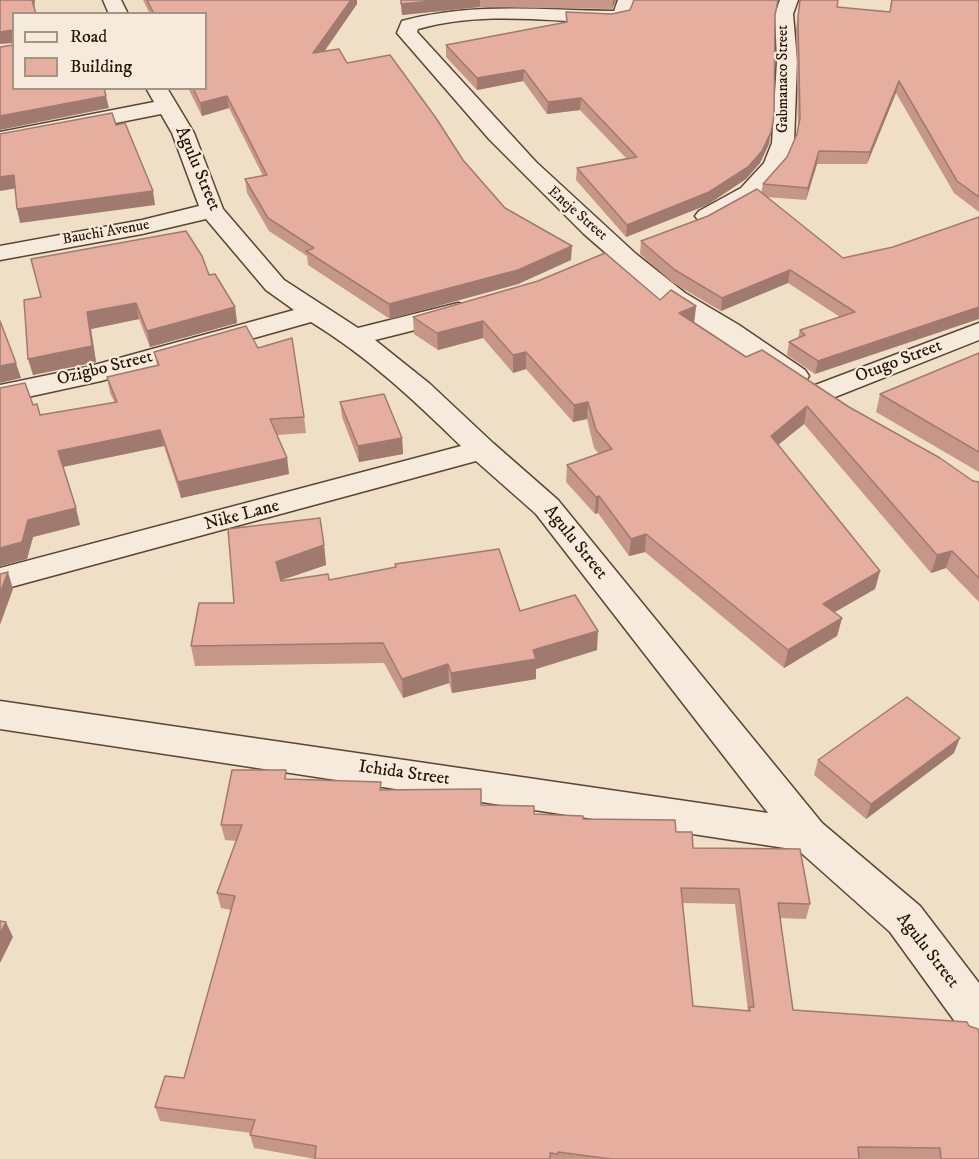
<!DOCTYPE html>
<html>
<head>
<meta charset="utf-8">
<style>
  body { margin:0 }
  #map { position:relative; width:979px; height:1159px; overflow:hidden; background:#efdfc7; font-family:"IM FELL DW Pica",serif }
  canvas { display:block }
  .legend { position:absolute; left:12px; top:12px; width:195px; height:78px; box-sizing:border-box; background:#f5eadb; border:2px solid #a39483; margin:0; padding:8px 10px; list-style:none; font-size:18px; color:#271200 }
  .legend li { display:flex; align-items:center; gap:12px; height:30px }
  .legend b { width:30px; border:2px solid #a39483 }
</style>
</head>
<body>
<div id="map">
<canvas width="979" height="1159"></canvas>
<ul class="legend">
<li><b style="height:8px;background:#f5eadb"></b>Road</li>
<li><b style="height:16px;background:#e6ae9e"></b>Building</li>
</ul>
</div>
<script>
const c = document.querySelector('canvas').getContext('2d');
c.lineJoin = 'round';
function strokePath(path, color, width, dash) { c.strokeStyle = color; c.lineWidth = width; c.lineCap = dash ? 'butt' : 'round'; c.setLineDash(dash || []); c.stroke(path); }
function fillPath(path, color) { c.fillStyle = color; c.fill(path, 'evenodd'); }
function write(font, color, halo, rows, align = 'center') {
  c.font = font + ' "IM FELL DW Pica",serif'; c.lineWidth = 4.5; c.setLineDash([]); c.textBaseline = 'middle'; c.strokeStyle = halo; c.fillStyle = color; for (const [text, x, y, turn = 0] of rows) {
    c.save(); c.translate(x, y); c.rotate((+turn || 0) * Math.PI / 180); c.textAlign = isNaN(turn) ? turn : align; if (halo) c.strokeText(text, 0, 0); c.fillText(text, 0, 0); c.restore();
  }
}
const minor = new Path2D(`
  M103 0H121L128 14H109Z
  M618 0H636L629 19 611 23C547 21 480 11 418 29L417 32 536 162 636 254 685 293 739 325 805 370 809 376 805 382 795 384 785 382 659 299 584 234 489 139 397 33 402 21C472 2 540 10 611 11H614Z
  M780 0H798L793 14 797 61 794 143 786 165 757 198 715 221 707 223 699 221 695 216 699 211 741 188 764 163 772 143 777 61 775 14Z
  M146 88H167L194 133 223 209 284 280 358 328 458 303 467 305 471 311 467 317 375 340 430 384 493 443 558 500 822 823 920 906 979 983V1044L963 1038 956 1023 890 932 798 850 0 729V701L768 813 536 514 476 461 0 590V568L461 446C414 400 367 356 311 322L101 381 0 403V385L87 367 294 310 266 290 206 219 142 234 0 260V246L142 220 199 206 172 133 161 114 0 146V132L154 102Z
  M979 323V340L830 399 820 402 810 399 806 393 810 387Z`);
const wall = new Path2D(`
  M143 0H357V4L324 52 347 63 463 160 505 208 571 260 518 284 390 319 308 265 307 256 269 231 247 193 245 179 263 176 229 108 202 116 188 88H206V14H150Z
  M401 0H616L612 9 480 7 402 15Z
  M800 0H838L837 7 890 12 891 0H979V212L954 193 896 93 867 164H817L806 200 766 197 843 258 893 247 979 217 815 374 787 355 789 342 798 338 800 330 840 317 788 283 721 311 673 283 640 254 641 241 708 216 761 193 763 184 787 157 797 134 798 129 796 28Z
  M630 10 775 19 769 144 760 163 746 179 707 205 626 237 576 180 577 168 626 158 580 110 547 114 523 81 477 90 446 57V45L566 22V12L612 14Z
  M209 275 235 307 237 323 150 347 139 319 91 329 96 362 33 375 24 300Z
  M660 300 696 306 694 323 746 357 849 407 973 481 979 482V602L946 568 931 573 804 424 778 445 880 571 875 589 835 612 842 618 837 636 784 668 645 552 629 556 598 513 595 514 566 482 567 465 599 454 594 448 587 419 573 422 526 369 513 373 483 338 438 350 414 334 413 317Z
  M258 348 304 417 306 433 277 435 287 458 289 474 181 498 164 446 63 467 80 525 33 537 27 559 0 566V388L33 405 40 415 115 403 110 393 107 377 157 365 154 352Z
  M979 353V472L876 412 880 394Z
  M340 402 402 438 403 454 359 462 342 417Z
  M324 545 326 565 281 580V581L329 580 396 567 395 564 520 611 597 650 536 669V679L452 693 449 683 403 698 384 663 195 666 191 646 234 603Z
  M954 753 866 819 814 775 818 760Z
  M288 779 381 790 481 805 534 814 583 819 676 832 693 848 810 904 806 919 780 918 793 1010 979 1159H315L254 1148 250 1135 251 1133 160 1121 155 1107 184 1078 231 910 221 908 217 893 237 841 225 840 221 825ZM683 903 735 904 748 1011 693 1006Z`);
const shadedWall = new Path2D(`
  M32 0H35L34 14 32 2Z
  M351 0H357V4L314 66 313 53Z
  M442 0H480V7L402 15 401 4Z
  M613 0H616L612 9Z
  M13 30 14 43 0 44V32Z
  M524 70 523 81 477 90V78Z
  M899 81 896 93 867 164 870 152Z
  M106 96 109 108 0 130V116Z
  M227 96 229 108 202 116 200 103Z
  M581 98 580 110 547 114 548 102Z
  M774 116 769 144 760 163 746 179 707 205 626 237 627 225Z
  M819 151 817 164 806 200 808 188Z
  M14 175 18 188 0 191V177Z
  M153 191 155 205 20 223 17 209Z
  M572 246 571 260 518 284 390 319 389 304Z
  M790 270 788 283 721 311 722 298Z
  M136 303 139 319 91 329 96 362 33 375 28 359 87 312Z
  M696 306 694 323 679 313Z
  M235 307 237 323 150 347 147 331Z
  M979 307V319L815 374 818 361Z
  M483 321V338L438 350 437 333Z
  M526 352V369L513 373V355Z
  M16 363 21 378 0 383V366Z
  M588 402 587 419 573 422 574 405Z
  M807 406 804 424 768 453 771 436Z
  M160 430 164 446 62 467 58 451Z
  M402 438 403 454 359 462 358 446Z
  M287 458 289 474 181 498 178 482Z
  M599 496 598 513 595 514 596 497Z
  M76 508 80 525 33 537 27 559 0 566V548L28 520Z
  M646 534 645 552 629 556 631 539Z
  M324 545 326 565 279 581 276 562Z
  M952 551 946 568 931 573 937 555Z
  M880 571 875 589 819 621 823 604Z
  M8 572 13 589 0 625V593Z
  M842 618 837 636 784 668 788 650Z
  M598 631 597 650 536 669V679L452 693 451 673 533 650Z
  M448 664 449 683 403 698 402 679Z
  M960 738 954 753 866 819 871 804Z
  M6 922 13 937 0 963V934Z`);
const building = new Path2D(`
  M0 0H32L36 14H14V88H104L106 96 0 116V47L13 45V30L0 32Z
  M147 0H351L313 53 339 49 347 63 390 55 436 118 463 160 505 208 572 246 518 270 389 304 306 251 314 248 268 218 245 179 267 175 227 96 200 103 193 88H206V14H154Z
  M401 0H442L401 4Z
  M634 0H778L775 15 774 116 771 132 762 151 748 167 709 192 627 225 577 168 637 157 581 98 548 102 524 70 477 78 446 45 567 22 566 12 612 14 630 10Z
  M800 0H838L837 7 890 12 892 0H979V197L957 181 899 81 870 152 819 151 808 188 763 184 787 157 797 134 800 118 798 17Z
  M112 113 116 125 125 123 153 191 17 209 14 175 0 177V134Z
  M757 189 843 258 893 247 979 217V307L818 361 789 342 805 335 800 330 855 312 790 270 722 298 675 270 641 241 708 216Z
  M186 231 202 256 209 275 215 274 235 307 147 331 136 303 87 312 92 346 28 359 24 300 41 297 31 259Z
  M605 253 660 300 671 290 696 306 679 313 746 357 762 350 849 407 940 458 973 481 979 482V578L952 551 937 555 807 406 771 436 880 571 823 604 842 618 788 650 646 534 631 539 599 496 596 497 567 465 612 449 596 430 588 402 574 405 526 352 513 355 483 321 437 333 413 317 538 281Z
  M0 321 16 363 0 366Z
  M246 326 258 348 292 338 304 417 270 419 287 458 178 482 160 430 58 451 76 508 28 520 22 542 0 548V388L25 383 33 405 37 404 40 415 117 402 107 377 159 365 154 352Z
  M979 353V452L880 394Z
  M384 394 402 438 358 446 340 402Z
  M320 518 324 545 276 562 281 581 328 574 329 580 396 567 395 564 499 549 520 611 575 595 598 631 533 650 536 659 451 673 448 664 402 679 383 643 191 646 199 603H234L228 529Z
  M8 572 0 593V574Z
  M907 697 960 738 871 804 818 760Z
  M232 770H286L285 779 381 782 380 790 478 789H481V805L534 806V814L583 816V819L675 820 676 832H692L693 848 800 849 810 904 778 903 793 1010 967 1022 969 1026 978 1029 979 1035V1159H941L940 1148 858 1147 859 1159H611L558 1152V1154L550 1153V1159H315L316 1146 250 1135 255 1120 155 1107 165 1076 184 1078 235 896 217 893 242 825H221ZM681 888 739 889 754 1007H749L750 1011 693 1006Z
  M0 921 6 922 0 934Z`);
const farStreetnames = [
  ["Gabmanaco Street",784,79,-90],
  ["Eneje Street",577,214,41],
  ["Bauchi Avenue",106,233,-10]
];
const streetNames = [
  ["Agulu Street",197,169,67],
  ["Otugo Street",899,362,-21],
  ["Ozigbo Street",105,369,-14],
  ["Nike Lane",242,516,-15],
  ["Agulu Street",575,543,51],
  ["Ichida Street",404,774,8],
  ["Agulu Street",927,951,52]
];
strokePath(minor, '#594532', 3);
fillPath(minor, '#f5eadb');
fillPath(wall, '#c69688');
fillPath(shadedWall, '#a17a6f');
fillPath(building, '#e6ae9e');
strokePath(building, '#a17a6f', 1.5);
write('15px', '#271200', '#f5eadb', farStreetnames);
write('18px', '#271200', '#f5eadb', streetNames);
</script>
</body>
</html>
